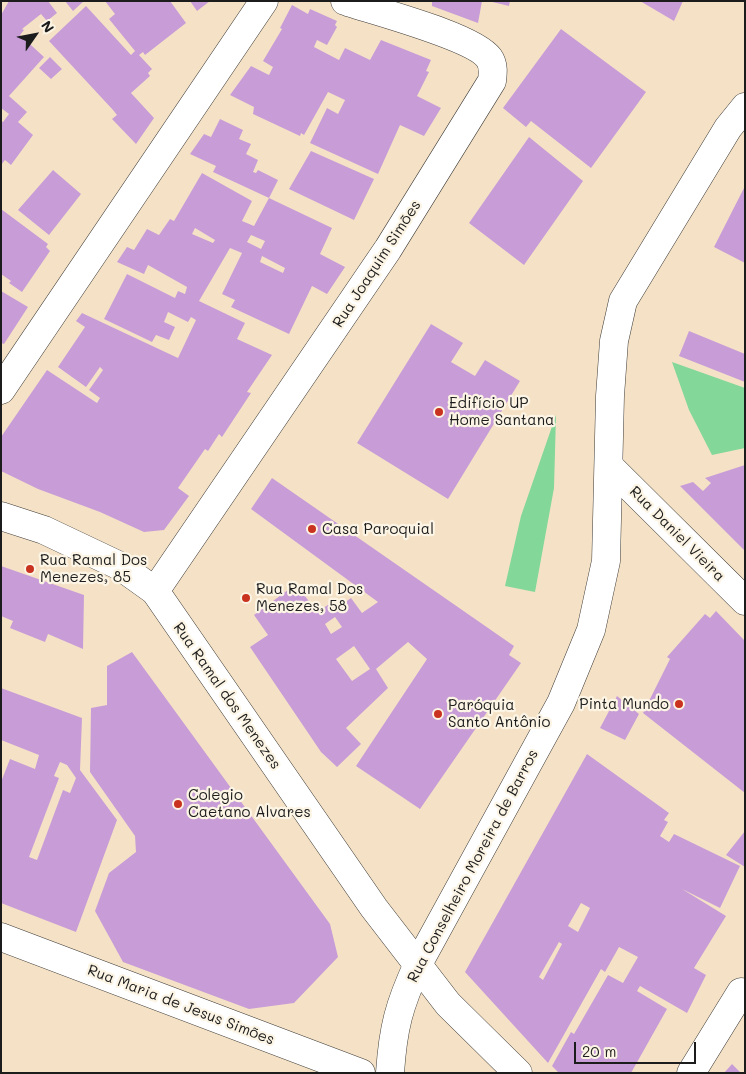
<!DOCTYPE html>
<html>
<head>
<meta charset="utf-8">
<style>
  body { margin:0 }
  #map { position:relative; width:746px; height:1074px; overflow:hidden; background:#f5e2c6; font-family:Mali,sans-serif }
  canvas { display:block }
  .frame { position:absolute; inset:0; border:2px solid #1c1c1c; pointer-events:none }
  .north { position:absolute; left:10px; top:10px; width:50px; height:50px; -webkit-text-stroke:4px #fcf5e5; paint-order:stroke; rotate:57deg; font-size:14px; font-weight:700; line-height:20px; text-align:center; color:#1c1c1c }
  .north::after { content:''; display:block; margin:auto; width:18px; height:22px; background:#1c1c1c; clip-path:polygon(50% 0,100% 100%,50% 72%,0 100%) }
  .scale { position:absolute; left:574px; top:1042px; width:122px; height:22px; box-sizing:border-box; border:2px solid #1c1c1c; border-top:0; padding-left:6px; font-size:15px; line-height:18px; white-space:nowrap; color:#1c1c1c; -webkit-text-stroke:4px #fcf5e5; paint-order:stroke }
</style>
</head>
<body>
<div id="map">
<canvas width="746" height="1074"></canvas>
<div class="frame"></div>
<div class="north">N</div>
<div class="scale">20 m</div>
</div>
<script>
const c = document.querySelector('canvas').getContext('2d');
c.lineJoin = 'round';
function fillPath(path, color) { c.fillStyle = color; c.fill(path, 'evenodd'); }
function strokePath(path, color, width, dash) { c.strokeStyle = color; c.lineWidth = width; c.lineCap = dash ? 'butt' : 'round'; c.setLineDash(dash || []); c.stroke(path); }
function write(font, color, halo, rows, align = 'center') {
  c.font = font + ' Mali,sans-serif'; c.lineWidth = 4.5; c.setLineDash([]); c.textBaseline = 'middle'; c.strokeStyle = halo; c.fillStyle = color; for (const [text, x, y, turn = 0] of rows) {
    c.save(); c.translate(x, y); c.rotate((+turn || 0) * Math.PI / 180); c.textAlign = isNaN(turn) ? turn : align; if (halo) c.strokeText(text, 0, 0); c.fillText(text, 0, 0); c.restore();
  }
}
const green = new Path2D(`
  M672 362 745 388V448L712 455 689 410Z
  M556 415 554 488 535 592 505 586 521 516Z`);
const building = new Path2D(`
  M9 1H48L57 13 47 21 41 14 22 29 24 30 20 35 44 57 9 96 27 112 18 122 33 135 11 165 5 160 1 165V121L3 122 9 114 1 108V15Z
  M65 1H84L73 11Z
  M105 1H170L186 23 145 55 143 52 139 55 152 69 148 73 150 76 131 93 154 118 136 144 112 119 117 115 113 110 49 41 86 6 131 55 135 51 109 19 115 14Z
  M190 1H210L197 11Z
  M432 1H482L478 23 432 6Z
  M488 1H510L509 6Z
  M640 1H683L674 21Z
  M292 5 308 14 310 9 337 21 335 25 337 27 327 45 317 40 314 47 339 60 345 48 370 60 381 40 431 60 426 71 429 72 417 96 441 108 424 136 400 125 378 174 310 143 327 108 338 114 345 100 328 92 304 135 301 133 300 136 253 114 254 107 230 95 251 66 269 75 273 67 263 61 282 29 280 28Z
  M561 29 646 92 591 168 531 121 526 127 503 108Z
  M50 57 62 69 51 79 39 68Z
  M220 119 243 130 239 139 251 144 246 154 258 160 253 172 256 173 258 170 278 180 269 198 332 228 320 254 345 267 327 294 312 286 289 334 231 307 235 300 222 294 242 253 230 248 199 301 245 323 237 339 272 355 247 392 251 393 222 437 219 434 208 451 205 449 178 488 189 496 164 530 144 532 100 512 38 489 1 471V437L47 370 97 403 100 398 89 390 103 370 100 367 86 387 58 367 85 327 76 321 82 313 178 358 196 320 191 317 188 322 168 312 164 322 175 327 169 340 156 335 152 342 104 319 127 274 175 298 178 291 185 294 187 287 148 265 144 274 117 262 127 247 134 250 147 229 159 235 170 219 174 221 202 173 252 201 242 221 254 226 269 198 213 172 216 166 190 154 204 134 211 137ZM195 228 215 240 213 243 192 234ZM251 235 265 241 261 249 247 242ZM262 256 285 268 283 273 260 262Z
  M529 137 583 181 524 265 469 223Z
  M311 151 374 179 354 220 289 189Z
  M53 170 81 194 49 235 18 210Z
  M745 186V263L714 247Z
  M1 209 48 244 46 247 50 251 22 292 9 283 11 281 1 274Z
  M1 291 28 307 4 344 1 343Z
  M431 324 463 343 451 362 475 376 485 360 520 381 448 499 357 443Z
  M689 331 745 354V382L679 356Z
  M745 465V551L680 486 693 482 703 491 711 483 705 478Z
  M272 478 514 646 509 655 521 663 420 809 356 766 427 659 408 642 376 669 388 688 346 728 361 744 337 767 321 752 250 647 268 635 254 615 296 584 317 612 331 603 336 609 351 598 362 613 378 602 251 509ZM335 617 342 627 331 634 325 624ZM354 646 370 669 352 681 336 659Z
  M1 566 84 595 83 649 48 634 45 642 10 628 13 621 1 616Z
  M716 611 745 641V793L643 713 670 659 667 657 705 614 710 618Z
  M132 652 330 924 338 957 294 1003 249 1009 123 962 95 911 109 873 136 852 135 836 90 772 91 708 107 705V666Z
  M1 688 82 718 80 770 117 820 76 932 1 903V782L10 759 35 769 39 755 1 740ZM60 762 67 765 76 778 70 793 63 790 37 860 29 857 59 778 54 776Z
  M617 696 639 714 625 740 600 728Z
  M587 754 669 813 664 820 668 822 660 836 669 842 674 834 740 866 720 908 682 889 726 916 694 968 706 975 687 1013 640 986 637 991 667 1009 631 1073H559L552 1066 571 1032 574 1034 608 975 623 983 638 957 619 947 605 972 601 969 548 1063 465 972ZM581 903 590 908 578 932 568 926ZM559 942 562 944 543 980 539 977Z
  M745 831V867L726 855Z
  M732 1064 741 1073H724Z`);
const minor = new Path2D(`
  M1 390 264 1
  M610 467 745 601
  M155 591 388 249 492 81C493 73 494 65 489 58 473 36 374 11 345 1
  M1 937 361 1073
  M691 1073 741 992`);
const tertiary = new Path2D(`
  M1 516 44 530 120 566 155 591 374 908 448 1004 518 1073`);
const secondary = new Path2D(`
  M390 1073C393 1028 399 1005 418 964L561 703 591 630 606 561 610 396 614 341 623 301 728 128 745 107`);
const markers = [
  [439,412,5,"#c8321e"],
  [312,529,5,"#c8321e"],
  [30,569,5,"#c8321e"],
  [246,598,5,"#c8321e"],
  [679,704,5,"#c8321e"],
  [438,714,5,"#c8321e"],
  [178,804,5,"#c8321e"]
];
const streetNames = [
  ["Rua Joaquim Simões",377,264,-57],
  ["Rua Daniel Vieira",677,534,45],
  ["Rua Ramal dos Menezes",227,696,55],
  ["Rua Conselheiro Moreira de Barros",473,866,-62],
  ["Rua Maria de Jesus Simões",181,1005,21]
];
const poiNames = [
  ["Edifício UP",449,403],
  ["Home Santana",449,420],
  ["Casa Paroquial",322,529],
  ["Rua Ramal Dos",40,560],
  ["Menezes, 85",40,577],
  ["Rua Ramal Dos",256,589],
  ["Menezes, 58",256,606],
  ["Pinta Mundo",669,704,"right"],
  ["Paróquia",448,705],
  ["Santo Antônio",448,722],
  ["Colegio",188,795],
  ["Caetano Alvares",188,812]
];
fillPath(green, '#82d799');
fillPath(building, '#c89dd7');
strokePath(minor, '#3d3a36', 29);
strokePath(tertiary, '#3d3a36', 29);
strokePath(secondary, '#3d3a36', 29);
strokePath(minor, '#fff', 28);
strokePath(tertiary, '#fff', 28);
strokePath(secondary, '#fff', 28);
for (const [x, y, r, color] of markers) { const dot = new Path2D(); dot.arc(x, y, r, 0, 2 * Math.PI); c.fillStyle = color; c.fill(dot); strokePath(dot, '#fcf5e5', 2); }
write('15px', '#1c1c1c', '#fcf5e5', streetNames);
write('15px', '#1c1c1c', '#fcf5e5', poiNames, 'left');
</script>
</body>
</html>
